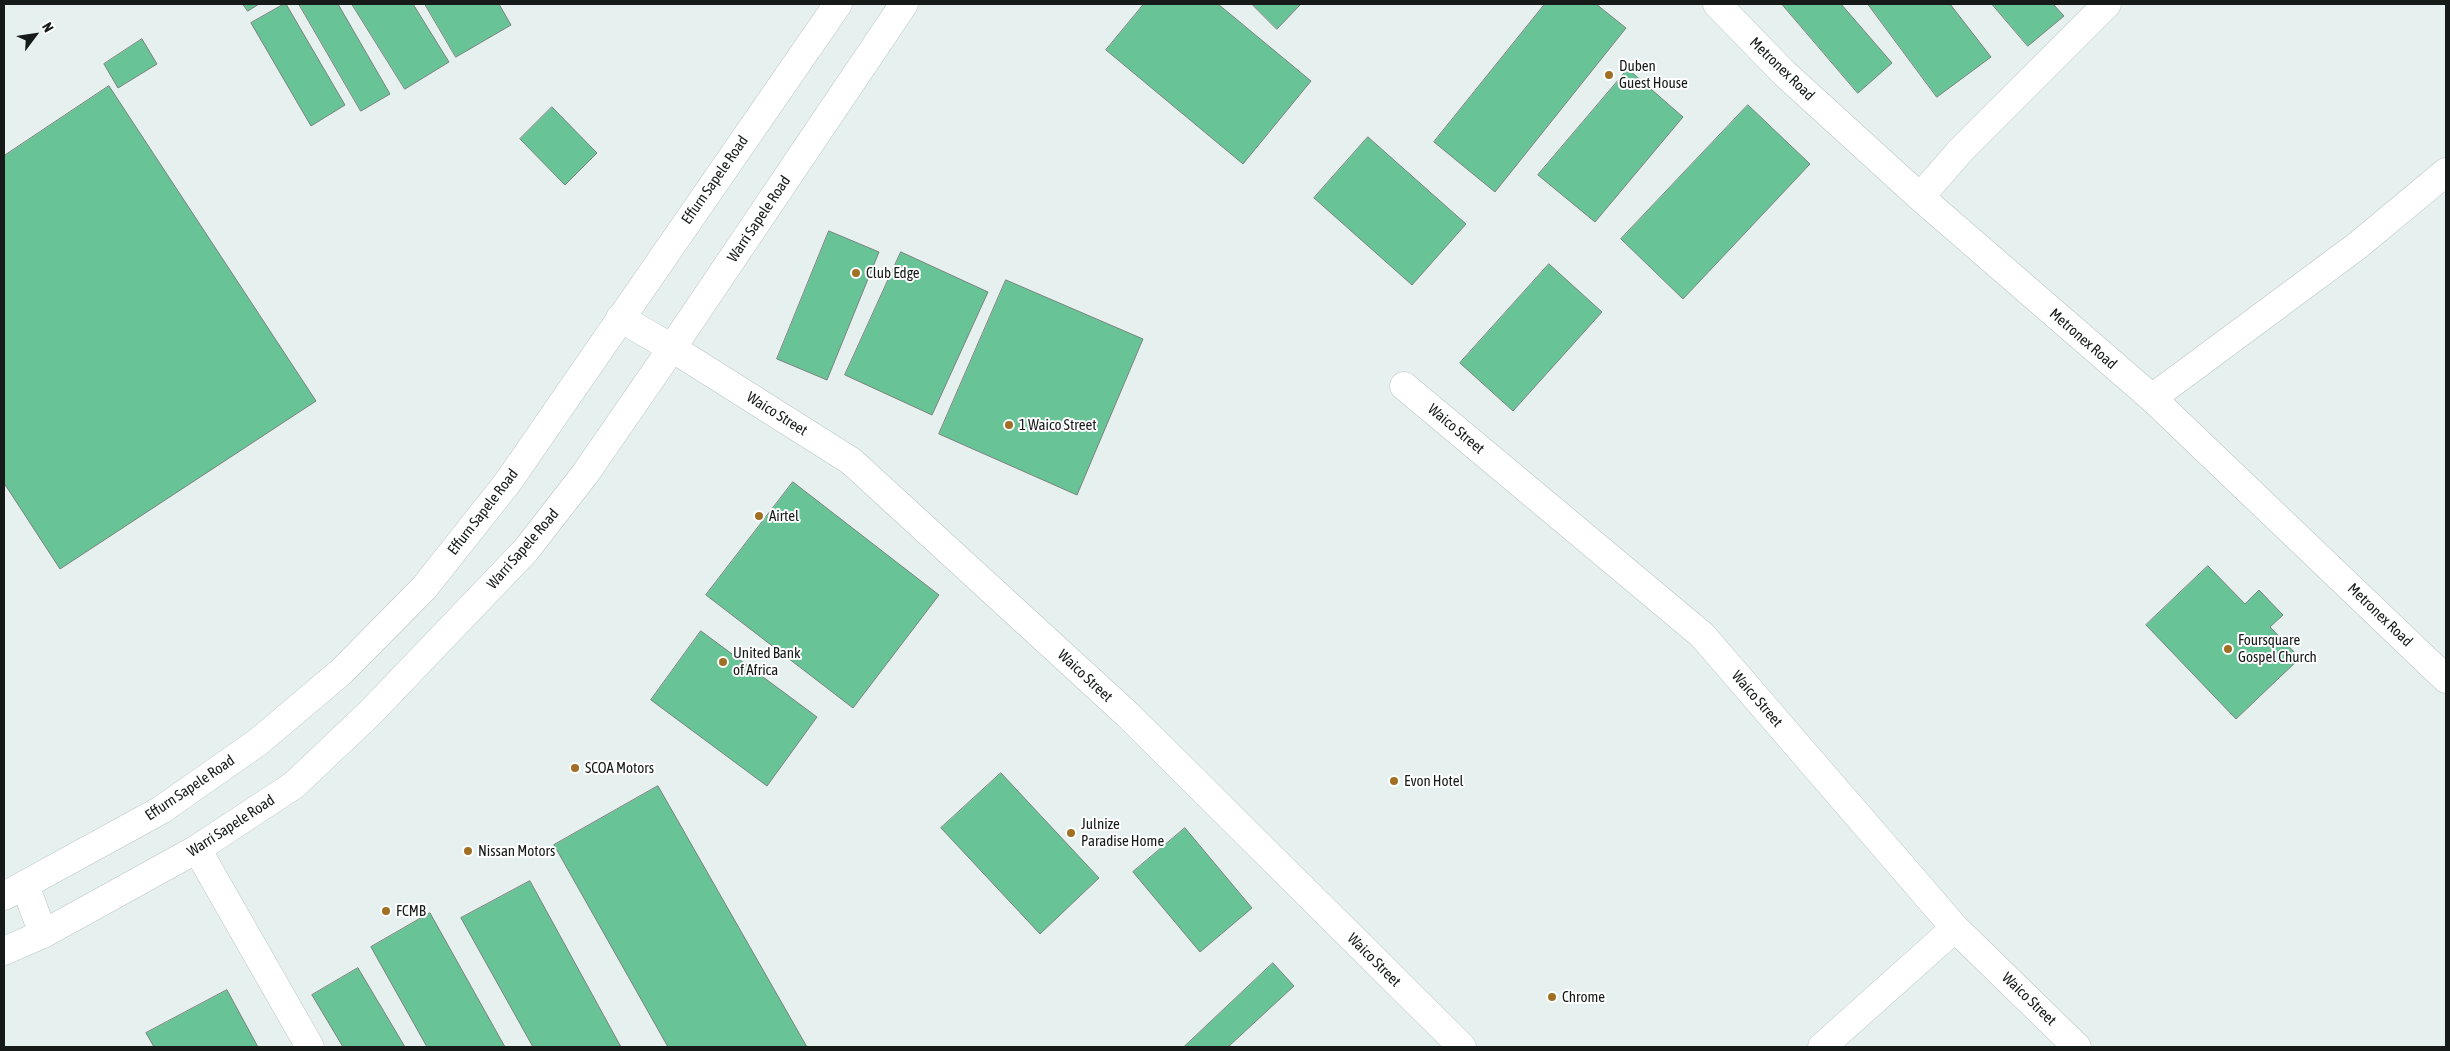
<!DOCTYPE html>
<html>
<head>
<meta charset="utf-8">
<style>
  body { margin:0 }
  #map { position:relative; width:2450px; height:1051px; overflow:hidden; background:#e6f1ef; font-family:"Asap Condensed",sans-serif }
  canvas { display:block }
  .frame { position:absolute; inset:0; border:5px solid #161a19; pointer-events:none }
  .north { position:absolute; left:10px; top:10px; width:50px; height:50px; -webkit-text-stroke:4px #fff; paint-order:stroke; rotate:59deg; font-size:14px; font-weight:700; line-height:20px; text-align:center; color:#161a19 }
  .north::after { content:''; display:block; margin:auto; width:18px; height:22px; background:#161a19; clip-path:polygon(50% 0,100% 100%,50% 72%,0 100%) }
</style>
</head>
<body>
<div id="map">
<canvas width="2450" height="1051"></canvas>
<div class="frame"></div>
<div class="north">N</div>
</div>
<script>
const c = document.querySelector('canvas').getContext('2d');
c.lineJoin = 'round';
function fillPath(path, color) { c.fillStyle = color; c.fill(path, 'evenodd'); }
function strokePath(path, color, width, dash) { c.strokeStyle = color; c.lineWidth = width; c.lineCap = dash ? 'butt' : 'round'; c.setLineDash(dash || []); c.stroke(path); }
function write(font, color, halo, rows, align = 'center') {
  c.font = font + ' "Asap Condensed",sans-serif'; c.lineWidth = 4; c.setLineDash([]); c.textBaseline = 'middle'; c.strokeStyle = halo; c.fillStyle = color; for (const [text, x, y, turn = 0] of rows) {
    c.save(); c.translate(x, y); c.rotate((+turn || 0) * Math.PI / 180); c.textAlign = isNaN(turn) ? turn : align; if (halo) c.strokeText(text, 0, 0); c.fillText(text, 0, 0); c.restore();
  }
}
const building = new Path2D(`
  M243 4H259L248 11Z
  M284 4H286L345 105 311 126 251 23Z
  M299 4H338L390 94 361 111Z
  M352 4H413L449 62 405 89Z
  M425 4H499L511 25 456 57Z
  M1144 4H1218L1311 81 1243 164 1106 50Z
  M1252 4H1301L1277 29Z
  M1545 4H1596L1626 28 1495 192 1434 142Z
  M1782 4H1841L1892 63 1858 93Z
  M1868 4H1950L1991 57 1937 97Z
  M1992 4H2053L2064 16 2028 46Z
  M142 39 157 64 118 88 104 64Z
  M1628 69 1683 117 1595 222 1538 175Z
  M109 86 316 401 60 569 4 483V156Z
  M1748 105 1810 164 1683 299 1621 239Z
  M552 107 597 153 565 185 520 139Z
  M1368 137 1466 224 1412 285 1314 198Z
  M829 231 879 252 827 380 777 359Z
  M901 252 988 292 932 415 845 375Z
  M1549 264 1602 312 1513 411 1460 363Z
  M1006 280 1143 339 1077 495 939 434Z
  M793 482 939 595 853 708 706 595Z
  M2208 566 2245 604 2259 590 2283 615 2270 627 2300 658 2236 719 2146 625Z
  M701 631 817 717 767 786 651 700Z
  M1001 773 1099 878 1040 934 941 828Z
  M658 786 807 1047H668L554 845Z
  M1185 828 1252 908 1200 952 1133 872Z
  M530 881 621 1047H533L461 918Z
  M430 913 505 1047H427L371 947Z
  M1273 963 1294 986 1228 1047H1184Z
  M358 968 405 1047H343L312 995Z
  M227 990 258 1047H154L146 1033Z`);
const minor = new Path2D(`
  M1717 4 1784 73 1920 197 2152 398 2446 679
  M1920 197 1961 150 2107 4
  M620 318 672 348 851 461 1128 715 1462 1047
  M1404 386 1702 635 1955 928 2077 1047
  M2152 398 2357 246 2446 172
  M197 849 310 1047
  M1822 1047 1955 928`);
const trunk = new Path2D(`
  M25 885 43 934
  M4 896 161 810 258 742 341 672 424 588 508 482 838 4
  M4 951 43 934 197 849 294 785 370 713 526 550 585 474 672 348 904 4`);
const markers = [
  [1609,75,5,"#a06f24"],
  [856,273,5,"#a06f24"],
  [1009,425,5,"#a06f24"],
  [759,516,5,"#a06f24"],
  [2228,649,5,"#a06f24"],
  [723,662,5,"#a06f24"],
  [575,768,5,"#a06f24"],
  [1394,781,5,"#a06f24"],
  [1071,833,5,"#a06f24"],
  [468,851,5,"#a06f24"],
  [386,911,5,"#a06f24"],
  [1552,997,5,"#a06f24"]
];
const poiNames = [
  ["Duben",1619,66],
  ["Guest House",1619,83],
  ["Club Edge",866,273],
  ["1 Waico Street",1019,425],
  ["Airtel",769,516],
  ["Foursquare",2238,640],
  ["Gospel Church",2238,657],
  ["United Bank",733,653],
  ["of Africa",733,670],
  ["SCOA Motors",585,768],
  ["Evon Hotel",1404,781],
  ["Julnize",1081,824],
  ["Paradise Home",1081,841],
  ["Nissan Motors",478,851],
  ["FCMB",396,911],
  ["Chrome",1562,997]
];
const streetNames = [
  ["Metronex Road",1782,69,44],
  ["Effurn Sapele Road",715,180,-55],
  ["Warri Sapele Road",759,219,-56],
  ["Metronex Road",2083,339,41],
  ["Waico Street",777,414,32],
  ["Waico Street",1456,429,40],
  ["Effurn Sapele Road",483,512,-52],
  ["Warri Sapele Road",523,549,-49],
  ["Metronex Road",2380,615,44],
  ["Waico Street",1085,676,43],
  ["Waico Street",1757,699,49],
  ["Effurn Sapele Road",190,788,-34],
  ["Warri Sapele Road",231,826,-33],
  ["Waico Street",1374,960,45],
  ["Waico Street",2029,999,44]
];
fillPath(building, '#68c496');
strokePath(building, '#79827d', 1);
strokePath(minor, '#bac5c3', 29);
strokePath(trunk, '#bac5c3', 29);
strokePath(minor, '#fff', 28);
strokePath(trunk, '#fff', 28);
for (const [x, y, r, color] of markers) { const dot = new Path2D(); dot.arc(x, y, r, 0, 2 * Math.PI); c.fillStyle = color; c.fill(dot); strokePath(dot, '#fff', 2); }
write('15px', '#161a19', '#fff', poiNames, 'left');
write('15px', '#161a19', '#fff', streetNames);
</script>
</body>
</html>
